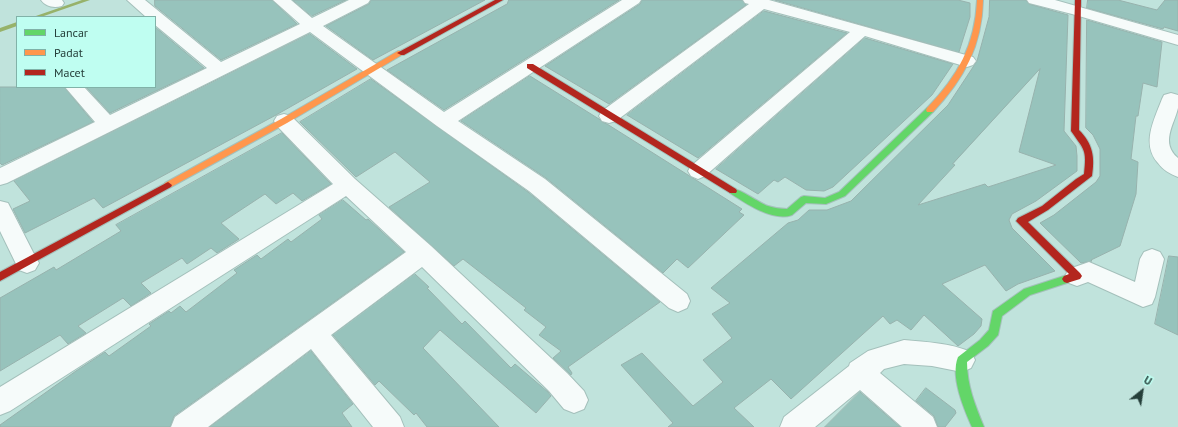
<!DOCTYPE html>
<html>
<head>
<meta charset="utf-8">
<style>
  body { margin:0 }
  #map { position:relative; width:1178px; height:427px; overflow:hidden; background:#c0e3dc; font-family:"PT Sans",sans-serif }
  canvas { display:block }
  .legend { position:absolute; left:16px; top:16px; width:140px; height:72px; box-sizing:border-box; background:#bffef1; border:1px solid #81b2a8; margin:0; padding:5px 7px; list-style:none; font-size:12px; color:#253f3a }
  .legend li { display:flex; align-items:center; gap:8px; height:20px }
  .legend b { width:20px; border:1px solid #81b2a8 }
  .north { position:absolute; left:1122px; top:371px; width:40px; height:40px; -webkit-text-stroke:3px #bffef1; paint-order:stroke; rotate:30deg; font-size:11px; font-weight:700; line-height:16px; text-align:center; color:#253f3a }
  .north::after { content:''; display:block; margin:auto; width:14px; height:18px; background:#253f3a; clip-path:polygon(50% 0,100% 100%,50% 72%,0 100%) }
</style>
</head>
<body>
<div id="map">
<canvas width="1178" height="427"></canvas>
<ul class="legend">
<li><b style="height:5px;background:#63d668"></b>Lancar</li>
<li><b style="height:5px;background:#ff974d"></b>Padat</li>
<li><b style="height:5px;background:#b3261e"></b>Macet</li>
</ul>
<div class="north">U</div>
</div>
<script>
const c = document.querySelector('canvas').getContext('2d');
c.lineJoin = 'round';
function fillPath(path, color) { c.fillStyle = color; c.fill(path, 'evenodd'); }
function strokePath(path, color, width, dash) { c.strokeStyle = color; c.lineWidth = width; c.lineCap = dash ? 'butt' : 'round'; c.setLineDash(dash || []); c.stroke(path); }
const stream = new Path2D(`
  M82 0H90L41 17H33Z
  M17 22V26L0 32V28Z`);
const building = new Path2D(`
  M155 0H272L297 24 221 60 155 6Z
  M293 0H346L312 16Z
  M371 0H485L373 60 326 26 369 4Z
  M509 0H619L444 110 387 70 507 4Z
  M642 0H742L746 5 609 104 545 66 640 4Z
  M775 0H958L970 3V17L959 52Z
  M990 0H1026L1029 4 1068 15 1064 131 1076 146 1077 156V171L1036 201 1012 214 1009 220 1012 228 1055 271 1018 284 1006 291 985 265 942 284 982 319 981 326 974 334 958 346 924 315 911 330 897 320 890 324 883 316 791 399 771 379 734 408 754 427H668L673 423 621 365 642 353 693 406 723 382 703 360 732 338 712 314 730 303 711 288 788 223 798 220 809 210H827L851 201 948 105 977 61 989 17ZM1040 69 1019 152 1056 165 988 187 985 184 918 205 955 165 953 164Z
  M1088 0H1118L1157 10 1165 0H1178V31L1164 27 1163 29 1087 8Z
  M764 11 847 33 698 158 627 115Z
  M1087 20 1162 42 1157 87 1143 83 1138 116H1136L1131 159 1138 162 1136 194 1120 246 1091 260 1092 261 1081 263 1040 223 1054 215 1096 182 1100 176V149L1093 135 1086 128Z
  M155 27 204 68 110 113 86 87H155Z
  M310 34 357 69 276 115 103 208 94 198 25 233 13 209 30 201 14 181Z
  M865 38 953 64 932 95 833 187 824 191 806 190 785 177 778 182 774 180 758 194 716 169Z
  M530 76 599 119 602 122 607 124 742 209 739 212 744 215 688 268 677 259 663 273 546 178 461 121Z
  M371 79 528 192 660 302 568 367 572 373 571 375 553 358 561 351 539 335 546 327 524 310 526 308 463 259 454 266 389 207 430 182 395 152 356 177 300 122Z
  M0 87H64L93 122 2 165 0 163Z
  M282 133 331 184 302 201 293 193 276 204 265 194 221 223 239 239 217 253 211 248 187 264 182 258 141 283 151 293 131 306 123 298 78 326 86 333 68 344 60 335 0 371V298L54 267 56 270 121 231 116 225Z
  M343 200 366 220 368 219 404 252 174 416 170 427H0V425L76 371 105 352 109 356 151 326 149 324 169 311 171 313 180 306 186 312 237 273 234 270 257 255 261 259 288 239 291 242 322 219 319 215Z
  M1169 256 1178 257V335L1155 324Z
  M415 274 429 287 427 288 462 324 465 321 511 368 515 364 548 392 551 396 536 413 440 330 423 348 499 427H427L416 413 414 415 379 381 375 385 333 335Z
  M311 351 353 404 342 413 352 427H210Z
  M926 388 955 410 956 413 945 427H938L934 416 916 401Z
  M860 392 900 427H825Z`);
const street = new Path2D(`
  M41 0H62L64 3 62 6C54 8 46 7 41 0Z
  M127 0H145L221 62 300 24 273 0H291L312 18 349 0H370L368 3 323 26 444 112 622 0H641L639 3 458 121 545 179 687 294 690 301 687 308 678 312 669 308 529 191 437 126 310 32 7 183 0 185V168L95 122 65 87H84L110 115 207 68 155 25V17H146Z
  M743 0H769L973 57 976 61 973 65 967 67 865 36 705 176 698 179 691 176 688 171 691 166 850 32 764 9 616 121 609 123 602 121 599 116 602 111 749 4 745 3Z
  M1027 0H1055L1178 35V45L1072 14 1029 3Z
  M1171 93 1178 95C1178 99 1178 104 1178 108 1174 125 1160 143 1178 158V177C1170 174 1163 170 1158 163 1141 144 1154 120 1162 99L1164 95Z
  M284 114 291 116 355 179 431 246 567 373 584 391 588 400 584 409 574 413 564 409 549 391 422 267 331 335 400 417 404 427H373L311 349 208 427H171L175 417 406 252 346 196 10 411 0 415V387L333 184 277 126 274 121 277 116Z
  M0 201 8 203 35 256 39 263 35 270 27 273 19 270 0 231Z
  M1152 249 1160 252 1164 259 1155 297 1152 304 1143 307 1088 282 1077 286 1069 283 1065 276 1069 269 1089 262 1135 282 1140 259 1144 252Z
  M904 340C927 342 950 343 971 352L975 360 971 368 962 372 932 366 904 364 884 369 880 373 933 417 937 427H902L860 390 815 427H780L784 417 849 366 850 363 868 351Z`);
const fast = new Path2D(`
  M930 107 933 108 934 110 933 112 845 196 826 204 806 203 792 215C773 222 745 203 730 193L729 191 730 189C737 186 759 203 768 206 774 208 780 209 787 209L801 197 804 196 825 198 839 192 927 108Z
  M1067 275 1070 276 1072 279 1070 282 1030 295 1002 316 998 335 988 346 967 362C967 386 975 405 984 427H972C964 409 950 376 958 357L980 340 989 330 993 311 1024 289Z`);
const slow = new Path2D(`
  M977 0H983C982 46 964 79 933 112H927L926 110 927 108C958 76 975 45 977 0Z
  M398 51H401L405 53 287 123 171 187H165L164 185 165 183 281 119Z`);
const jam = new Path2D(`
  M495 0H503L404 55H401L397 53Z
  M1075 0H1081L1079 130C1093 144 1095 157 1092 176L1048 210 1028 222 1080 273 1082 276 1080 279 1067 283 1064 282 1062 279 1064 276 1069 274 1016 221 1018 218 1042 206 1076 179 1084 174C1087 149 1084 150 1071 131Z
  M527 64H533L736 189 737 191 736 193H730L527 68Z
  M168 182 172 185 171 187 0 281V272Z`);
fillPath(stream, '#97b26a');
fillPath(building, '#97c3bc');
strokePath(building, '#97b2ad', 1);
strokePath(street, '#a4c0bb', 2);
strokePath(fast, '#a4c0bb', 2);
strokePath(slow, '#a4c0bb', 2);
strokePath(jam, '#a4c0bb', 2);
fillPath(street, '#f6fbfa');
fillPath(fast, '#63d668');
fillPath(slow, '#ff974d');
fillPath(jam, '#b3261e');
</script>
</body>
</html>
